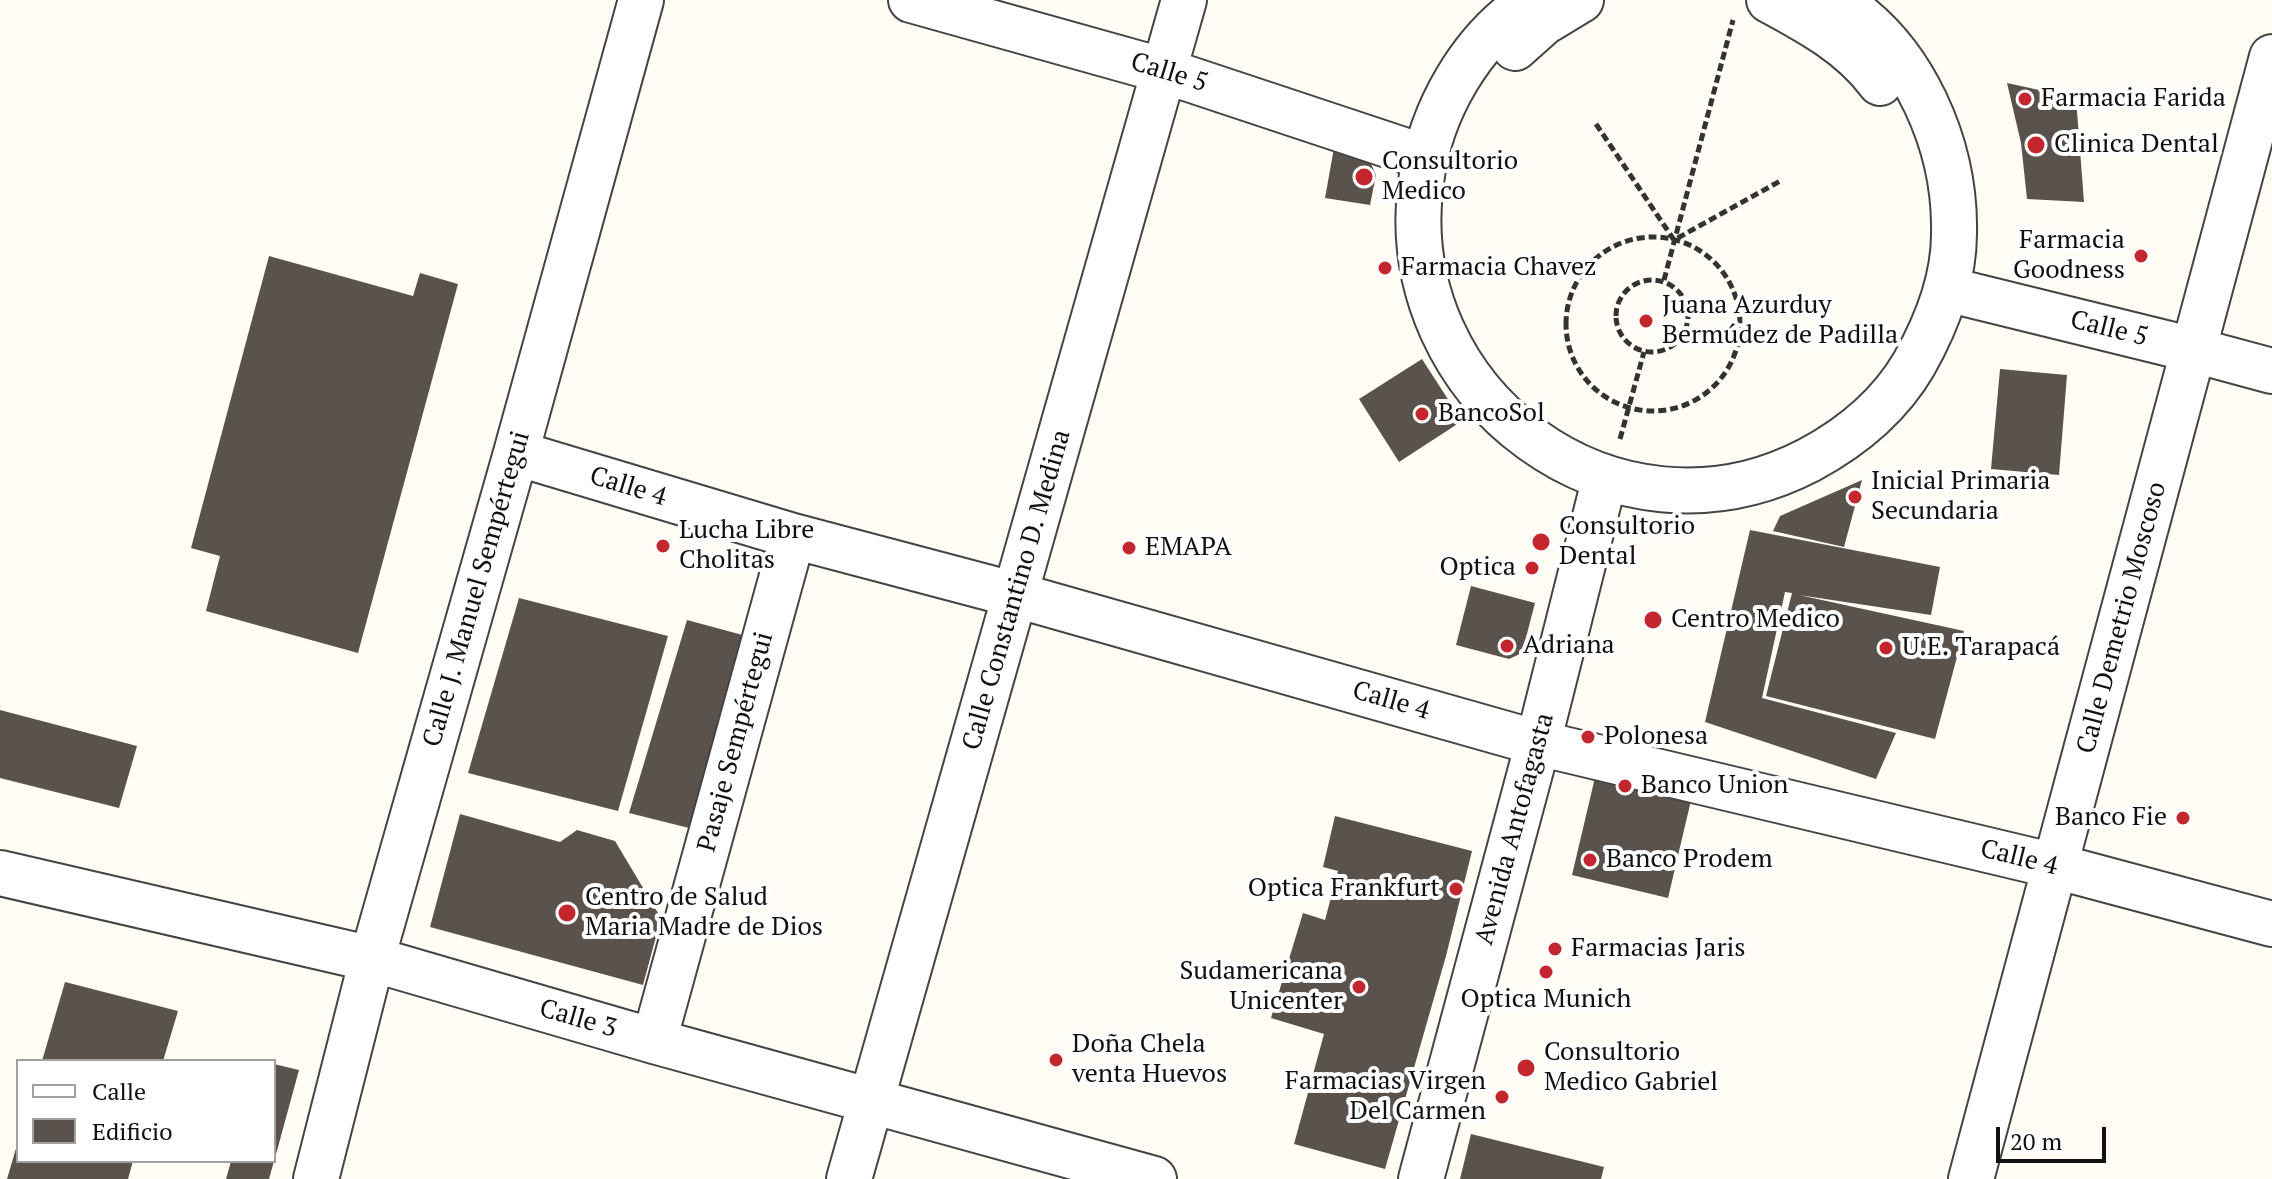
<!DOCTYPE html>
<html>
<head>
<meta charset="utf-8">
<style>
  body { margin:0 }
  #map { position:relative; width:2272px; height:1179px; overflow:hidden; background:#fffdf5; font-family:"PT Serif",serif }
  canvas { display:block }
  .legend { position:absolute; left:16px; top:1059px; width:260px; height:104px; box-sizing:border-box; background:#fff; border:2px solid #a0a0a0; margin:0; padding:10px 14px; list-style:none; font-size:24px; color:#111 }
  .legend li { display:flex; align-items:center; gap:16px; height:40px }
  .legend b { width:40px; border:2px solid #a0a0a0 }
  .scale { position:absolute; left:1996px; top:1127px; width:110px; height:36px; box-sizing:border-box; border:4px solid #111; border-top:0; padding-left:10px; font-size:24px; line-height:28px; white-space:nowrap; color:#111; -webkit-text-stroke:6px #fff; paint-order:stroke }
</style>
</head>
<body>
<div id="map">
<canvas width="2272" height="1179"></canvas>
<ul class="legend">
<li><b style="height:10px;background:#fff"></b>Calle</li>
<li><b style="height:22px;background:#5a524d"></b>Edificio</li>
</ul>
<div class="scale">20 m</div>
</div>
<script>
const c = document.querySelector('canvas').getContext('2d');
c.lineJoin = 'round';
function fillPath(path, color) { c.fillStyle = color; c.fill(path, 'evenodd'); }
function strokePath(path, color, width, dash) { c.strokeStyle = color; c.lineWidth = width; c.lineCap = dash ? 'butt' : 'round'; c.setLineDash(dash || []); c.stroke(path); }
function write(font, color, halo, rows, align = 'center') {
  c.font = font + ' "PT Serif",serif'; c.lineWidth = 8; c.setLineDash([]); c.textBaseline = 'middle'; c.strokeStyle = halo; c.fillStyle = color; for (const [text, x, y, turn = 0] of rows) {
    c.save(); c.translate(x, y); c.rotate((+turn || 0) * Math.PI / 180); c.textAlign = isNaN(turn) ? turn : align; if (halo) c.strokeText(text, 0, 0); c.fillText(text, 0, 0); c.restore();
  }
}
const building = new Path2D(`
  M2007 83 2076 98 2084 202 2027 199 2021 143Z
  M1334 148 1368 157 1376 175 1370 205 1325 198Z
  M269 256 413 296 420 273 458 284 358 653 206 611 220 556 191 548Z
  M1422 359 1462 421 1399 462 1359 399Z
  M2000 369 2067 375 2059 475 1991 469Z
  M1862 480 1844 547 1773 531 1780 516Z
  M1750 530 1940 567 1931 615 1799 595 1964 631 1935 739 1766 696 1792 593 1785 592 1762 698 1896 733 1876 779 1705 722Z
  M1471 586 1535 603 1522 653 1509 659 1456 645Z
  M519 598 668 636 618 811 468 773Z
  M687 620 750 637 693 829 629 813Z
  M0 710 137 746 119 808 0 778Z
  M1597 769 1693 792 1668 898 1572 875Z
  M460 814 560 842 577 830 615 841 661 918 643 985 430 927Z
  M1335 816 1472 851 1446 956 1385 1169 1294 1144 1324 1034 1271 1018 1303 913 1325 920 1338 871 1323 867Z
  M65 982 178 1011 163 1061H42Z
  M274 1064 299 1070 275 1158 274 1157Z
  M1471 1134 1604 1167 1601 1179H1460Z
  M17 1145 18 1161H133L128 1179H7Z
  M231 1161H274L269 1179H226Z`);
const path = new Path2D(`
  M1596 124 1674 240 1782 180
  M1566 324a87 87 0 1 1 174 0a87 87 0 1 1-174 0Z
  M1616 316a36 36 0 1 1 72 0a36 36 0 1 1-72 0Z
  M1664 280 1733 20
  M1620 439 1644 352`);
const minor = new Path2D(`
  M911 0 1165 71 1424 157
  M1532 0C1471 39 1430 111 1421 182 1392 396 1615 561 1809 460 1852 437 1890 405 1914 364 1936 325 1954 280 1954 234 1956 146 1914 47 1836 0
  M1769 0C1810 22 1852 45 1880 83
  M1515 48 1543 23 1581 0
  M1946 289 2194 350 2272 371
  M516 453 793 536 1016 595 1538 743 2055 866 2272 924
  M0 873 372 959 654 1041 1154 1179
  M654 1041 793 536
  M316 1179 372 959 516 453 641 0
  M849 1179 1184 0
  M1421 1179 1538 743 1605 477
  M1971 1179 2272 57`);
const markers = [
  [2025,99,8,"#c4262e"],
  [2036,145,10,"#c4262e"],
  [1364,177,10,"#c4262e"],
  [2141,256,8,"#c4262e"],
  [1385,268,8,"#c4262e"],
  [1646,321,8,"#c4262e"],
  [1422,414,8,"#c4262e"],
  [1855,497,8,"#c4262e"],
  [1541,542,10,"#c4262e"],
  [663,546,8,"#c4262e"],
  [1129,548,8,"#c4262e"],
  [1532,568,8,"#c4262e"],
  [1653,620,10,"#c4262e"],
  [1507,646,8,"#c4262e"],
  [1886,648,8,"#c4262e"],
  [1588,737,8,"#c4262e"],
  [1625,786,8,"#c4262e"],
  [2183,818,8,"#c4262e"],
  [1590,860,8,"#c4262e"],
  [1456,889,8,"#c4262e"],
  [567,913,10,"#c4262e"],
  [1555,949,8,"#c4262e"],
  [1546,972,8,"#c4262e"],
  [1359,987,8,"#c4262e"],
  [1056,1060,8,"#c4262e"],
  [1526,1068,10,"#c4262e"],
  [1502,1097,8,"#c4262e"]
];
const streetNames = [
  ["Calle 5",1169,73,17],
  ["Calle 5",2109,329,14],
  ["Calle 4",628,487,17],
  ["Calle J. Manuel Sempértegui",477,589,-74],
  ["Calle Constantino D. Medina",1017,590,-74],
  ["Calle Demetrio Moscoso",2122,618,-75],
  ["Calle 4",1391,701,16],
  ["Pasaje Sempértegui",736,742,-75],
  ["Avenida Antofagasta",1515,829,-75],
  ["Calle 4",2019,858,14],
  ["Calle 3",578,1019,16]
];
const poiNames = [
  ["Farmacia Farida",2041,99],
  ["Clinica Dental",2054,145],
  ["Consultorio",1382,162],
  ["Medico",1382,192],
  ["Farmacia",2125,241,"right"],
  ["Goodness",2125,271,"right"],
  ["Farmacia Chavez",1401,268],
  ["Juana Azurduy",1662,306],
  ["Bermúdez de Padilla",1662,336],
  ["BancoSol",1438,414],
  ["Inicial Primaria",1871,482],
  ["Secundaria",1871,512],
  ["Consultorio",1559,527],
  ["Dental",1559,557],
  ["Lucha Libre",679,531],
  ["Cholitas",679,561],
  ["EMAPA",1145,548],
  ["Optica",1516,568,"right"],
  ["Centro Medico",1671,620],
  ["Adriana",1523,646],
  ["U.E. Tarapacá",1902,648],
  ["Polonesa",1604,737],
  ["Banco Union",1641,786],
  ["Banco Fie",2167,818,"right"],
  ["Banco Prodem",1606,860],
  ["Optica Frankfurt",1440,889,"right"],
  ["Centro de Salud",585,898],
  ["Maria Madre de Dios",585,928],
  ["Farmacias Jaris",1571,949],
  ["Sudamericana",1343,972,"right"],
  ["Unicenter",1343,1002,"right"],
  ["Optica Munich",1546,1000,"center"],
  ["Doña Chela",1072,1045],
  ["venta Huevos",1072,1075],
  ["Consultorio",1544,1053],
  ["Medico Gabriel",1544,1083],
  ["Farmacias Virgen",1486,1082,"right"],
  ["Del Carmen",1486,1112,"right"]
];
fillPath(building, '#5a524d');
strokePath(minor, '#444', 48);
strokePath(path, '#333', 5, [8, 4]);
strokePath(minor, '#fff', 44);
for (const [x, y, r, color] of markers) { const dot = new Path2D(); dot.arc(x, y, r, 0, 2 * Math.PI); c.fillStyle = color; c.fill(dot); strokePath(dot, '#fff', 3); }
write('26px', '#111', '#fff', streetNames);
write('26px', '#111', '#fff', poiNames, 'left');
</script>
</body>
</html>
